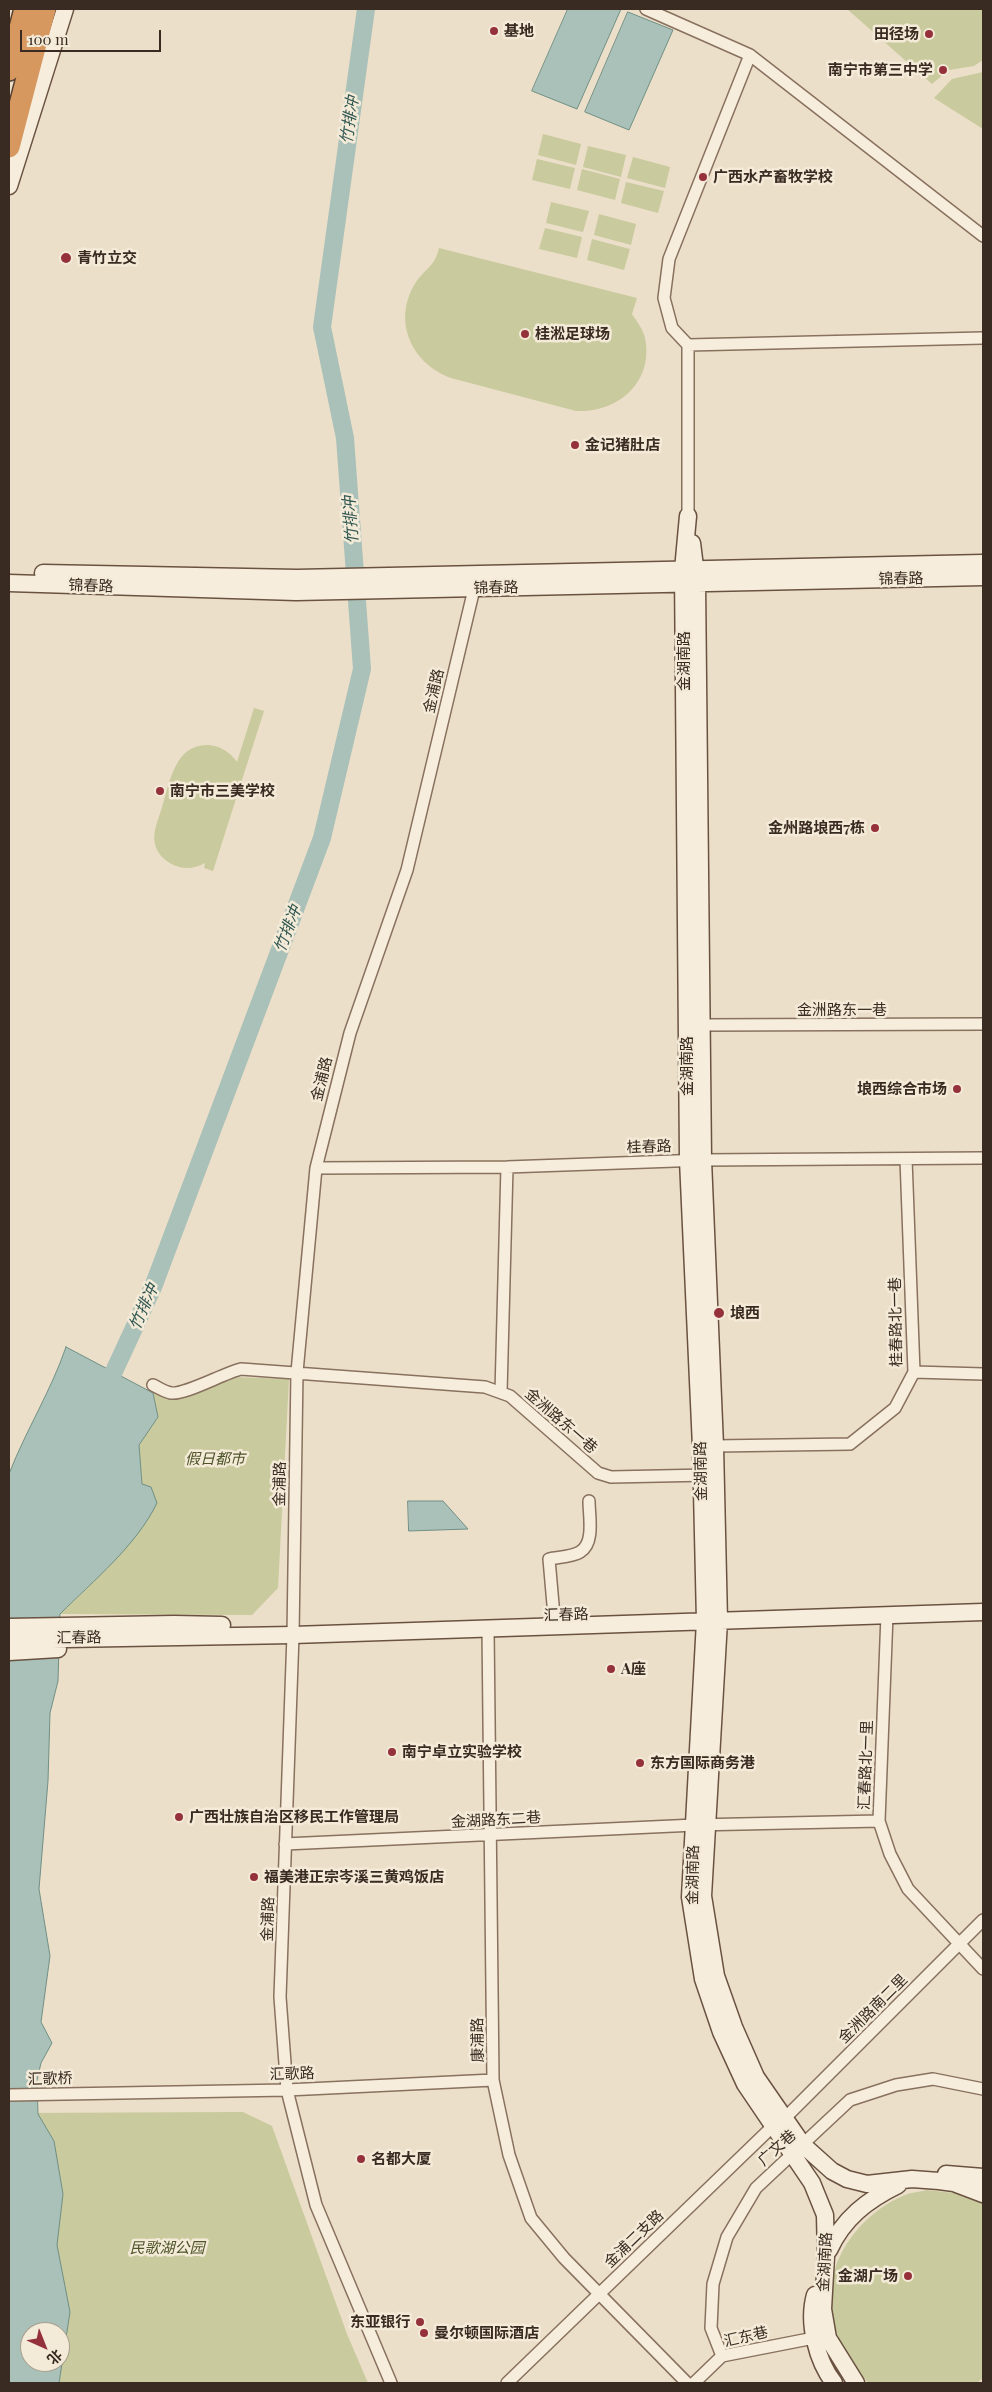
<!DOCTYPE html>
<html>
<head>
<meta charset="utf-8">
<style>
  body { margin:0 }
  #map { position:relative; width:992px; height:2392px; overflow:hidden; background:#ecdfc9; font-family:"Playfair Display","Noto Sans SC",serif }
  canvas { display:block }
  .frame { position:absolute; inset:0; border:10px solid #392b21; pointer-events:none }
  .north { position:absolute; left:20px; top:2322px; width:50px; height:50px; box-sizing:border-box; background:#f4ead8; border:1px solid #a99e8f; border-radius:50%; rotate:136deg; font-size:14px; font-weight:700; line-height:20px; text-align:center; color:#392b21 }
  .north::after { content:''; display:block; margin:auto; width:18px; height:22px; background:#94313a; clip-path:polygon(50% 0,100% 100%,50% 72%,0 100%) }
  .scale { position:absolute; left:20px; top:30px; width:141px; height:22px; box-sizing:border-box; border:2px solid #392b21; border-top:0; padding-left:6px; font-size:15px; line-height:18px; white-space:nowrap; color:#392b21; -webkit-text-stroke:4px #f4ead8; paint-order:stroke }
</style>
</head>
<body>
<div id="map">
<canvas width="992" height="2392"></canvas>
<div class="frame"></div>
<div class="north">北</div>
<div class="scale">100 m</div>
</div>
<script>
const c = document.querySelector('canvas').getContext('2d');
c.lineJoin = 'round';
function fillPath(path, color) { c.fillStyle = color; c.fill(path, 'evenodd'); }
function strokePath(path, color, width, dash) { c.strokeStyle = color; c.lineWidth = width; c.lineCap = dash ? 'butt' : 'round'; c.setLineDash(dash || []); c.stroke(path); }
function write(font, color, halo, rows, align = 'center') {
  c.font = font + ' "Playfair Display","Noto Sans SC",serif'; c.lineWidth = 5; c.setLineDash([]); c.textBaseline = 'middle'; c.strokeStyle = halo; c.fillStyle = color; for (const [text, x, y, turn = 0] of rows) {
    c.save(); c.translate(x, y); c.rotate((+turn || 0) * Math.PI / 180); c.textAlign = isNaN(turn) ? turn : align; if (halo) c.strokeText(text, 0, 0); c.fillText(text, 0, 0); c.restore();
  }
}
const green = new Path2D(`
  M847 9H983V60L974 66 949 70 932 84Z
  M983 72V129L934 98 952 79Z
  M543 134 581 144 576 165 538 155Z
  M588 146 626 155 621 177 583 167Z
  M633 157 670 167 665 188 627 178Z
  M537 159 575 168 570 189 532 180Z
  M582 169 620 179 615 200 577 190Z
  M626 182 664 191 658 213 621 203Z
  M551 202 589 211 583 232 546 223Z
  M599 214 636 224 631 245 594 235Z
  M545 228 582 237 577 258 539 249Z
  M592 239 630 249 624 270 587 260Z
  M439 248 637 298 632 314C637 322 643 329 645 338 654 382 618 413 576 411L451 378C410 363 392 319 416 282 426 268 435 266 439 248Z
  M254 708 264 711 213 871 204 868 205 863C196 868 188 869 179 867 168 864 157 855 155 844 152 832 159 818 162 807 170 782 175 743 209 745 221 746 231 753 237 762Z
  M233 1377 289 1379 278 1588 252 1615 60 1614 114 1561 142 1485 139 1444 158 1417 153 1393 178 1398Z
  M243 2112 272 2126 347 2334 368 2383H9V2113ZM30 2332H60V2362H30Z
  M927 2190 962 2194 983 2203V2378L977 2383H868C851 2362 834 2338 831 2309 825 2260 861 2213 905 2195 912 2192 920 2192 927 2190Z`);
const water = new Path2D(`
  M568 9H621L577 109 532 91Z
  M628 12 673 30 629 130 585 112Z
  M66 1347 153 1393 158 1417 139 1445 142 1484 151 1487 157 1503C136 1546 94 1580 60 1614L58 1681 50 1713 48 1781 39 1889 50 1956 41 2022 52 2043 41 2063 37 2080 38 2114 54 2141 63 2194 57 2245 70 2312 59 2383H9V1474C26 1430 51 1391 66 1347ZM30 2332H60V2362H30Z
  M408 1501H443L468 1529 409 1531Z`);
const river = new Path2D(`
  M104 1393 153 1287 322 838 362 669 345 438 322 327 366 9`);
const street = new Path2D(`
  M646 9 750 55 983 236
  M750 55 669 259 664 298 672 328 688 345 983 338
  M688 516V345
  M702 1025 983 1024
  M316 1168 507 1167 703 1160 983 1158
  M914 1372 983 1374
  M153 1385C159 1388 165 1392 171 1393 185 1395 224 1373 241 1369L485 1387 510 1396 598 1473 611 1477 708 1475
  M501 1392 507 1167
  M715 1446 850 1444 895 1408 914 1372 906 1159
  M887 1615 879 1821 890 1854 908 1889 983 1969
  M554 1616 549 1559C558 1557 572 1557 580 1552 595 1543 589 1516 589 1501
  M488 1629 493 2080 509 2155 531 2218 564 2258 687 2383
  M285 1844 695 1825 879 1821
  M9 2095 287 2090 493 2080
  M722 2356 711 2328 713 2284 727 2237 756 2188 850 2100 896 2085 933 2079 983 2089
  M391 2383 316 2205 287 2090 280 1997 293 1635 297 1372 316 1168 350 1033 407 870 474 589
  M507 2383 772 2127 784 2119 983 1920
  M694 2383 722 2356 814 2338`);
const secondary = new Path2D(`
  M9 186 65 9
  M688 516 683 570 688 1160 701 1447 705 1621 690 1897 703 1979 721 2032 745 2084 812 2183 825 2215 826 2256 823 2309 828 2338 856 2383
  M692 543 697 583 703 1160 715 1446 719 1621 703 1896 716 1976 734 2027 756 2077 803 2145 832 2171 847 2179 867 2184 912 2179 939 2181 954 2183 983 2194
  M43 573 297 578 983 563
  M9 583 296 592 983 577
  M9 1627 174 1624 222 1625
  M9 1640 293 1635 983 1612
  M9 1652 58 1649
  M946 2174 983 2177
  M829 2250C843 2219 867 2200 898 2185
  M815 2295C807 2323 817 2361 834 2383`);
const highway = new Path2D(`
  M9 70 25 9
  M9 147 45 9`);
const markers = [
  [494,31,5,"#94313a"],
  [929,34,5,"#94313a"],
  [943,70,5,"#94313a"],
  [703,177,5,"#94313a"],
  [66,258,6,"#94313a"],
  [525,334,5,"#94313a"],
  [575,445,5,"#94313a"],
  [160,791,5,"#94313a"],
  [875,828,5,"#94313a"],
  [957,1089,5,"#94313a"],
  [719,1313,6,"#94313a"],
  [611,1669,5,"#94313a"],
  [392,1752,5,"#94313a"],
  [640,1763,5,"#94313a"],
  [179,1817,5,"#94313a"],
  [254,1877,5,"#94313a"],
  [361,2159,5,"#94313a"],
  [908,2276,5,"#94313a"],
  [420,2322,5,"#94313a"],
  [424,2333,5,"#94313a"]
];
const poiNames = [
  ["基地",504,31],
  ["田径场",919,34,"right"],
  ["南宁市第三中学",933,70,"right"],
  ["广西水产畜牧学校",713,177],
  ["青竹立交",77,258],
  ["桂淞足球场",535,334],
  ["金记猪肚店",585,445],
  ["南宁市三美学校",170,791],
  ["金州路埌西7栋",865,828,"right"],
  ["埌西综合市场",947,1089,"right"],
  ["埌西",730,1313],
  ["A座",621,1669],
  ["南宁卓立实验学校",402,1752],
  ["东方国际商务港",650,1763],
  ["广西壮族自治区移民工作管理局",189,1817],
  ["福美港正宗岑溪三黄鸡饭店",264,1877],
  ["名都大厦",371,2159],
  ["金湖广场",898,2276,"right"],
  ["东亚银行",410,2322,"right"],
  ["曼尔顿国际酒店",434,2333]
];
const streetNames = [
  ["锦春路",901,579,-1],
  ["锦春路",91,586,2],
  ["锦春路",496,588,-1],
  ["金湖南路",684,661,-90],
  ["金浦路",434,691,-77],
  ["金洲路东一巷",842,1010],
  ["金湖南路",687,1066,-90],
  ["金浦路",322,1079,-76],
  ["桂春路",649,1147,-2],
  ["桂春路北一巷",896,1322,-91],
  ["金洲路东一巷",561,1421,41],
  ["金湖南路",701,1471,-91],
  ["金浦路",280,1484,-89],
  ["汇春路",566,1615,-2],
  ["汇春路",79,1638,-1],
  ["汇春路北一里",866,1765,-88],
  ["金湖路东二巷",496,1820,-3],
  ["金湖南路",693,1875,-89],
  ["金浦路",268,1919,-88],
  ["金洲路南二里",873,2009,-45],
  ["康浦路",478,2040,-91],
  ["汇歌路",292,2074,-2],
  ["汇歌桥",50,2079,-2],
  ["广文巷",777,2148,-42],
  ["金浦二支路",634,2239,-44],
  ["金湖南路",825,2262,-87],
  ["汇东巷",746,2337,-13]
];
const parkNames = [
  ["假日都市",215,1459],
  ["民歌湖公园",167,2248]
];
const waterNames = [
  ["竹排冲",350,120,-82],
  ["竹排冲",351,520,-94],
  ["竹排冲",288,929,-69],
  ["竹排冲",144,1307,-66]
];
fillPath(green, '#c9ca9d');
fillPath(water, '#a9c1b8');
strokePath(water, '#708f85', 1);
strokePath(river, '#a9c1b8', 18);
strokePath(street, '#88715e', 14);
strokePath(secondary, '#6a5241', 19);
strokePath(highway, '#564032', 24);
strokePath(street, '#f7eddc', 11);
strokePath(secondary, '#f7eddc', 16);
strokePath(highway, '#d6985f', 21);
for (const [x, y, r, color] of markers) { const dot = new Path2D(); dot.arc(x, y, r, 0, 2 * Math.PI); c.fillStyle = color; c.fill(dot); strokePath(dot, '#f4ead8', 2); }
write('bold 15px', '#392b21', '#f4ead8', poiNames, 'left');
write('15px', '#392b21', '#f4ead8', streetNames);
write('italic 15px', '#4d5429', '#f4ead8', parkNames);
write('italic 16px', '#315852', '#f4ead8', waterNames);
</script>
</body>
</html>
